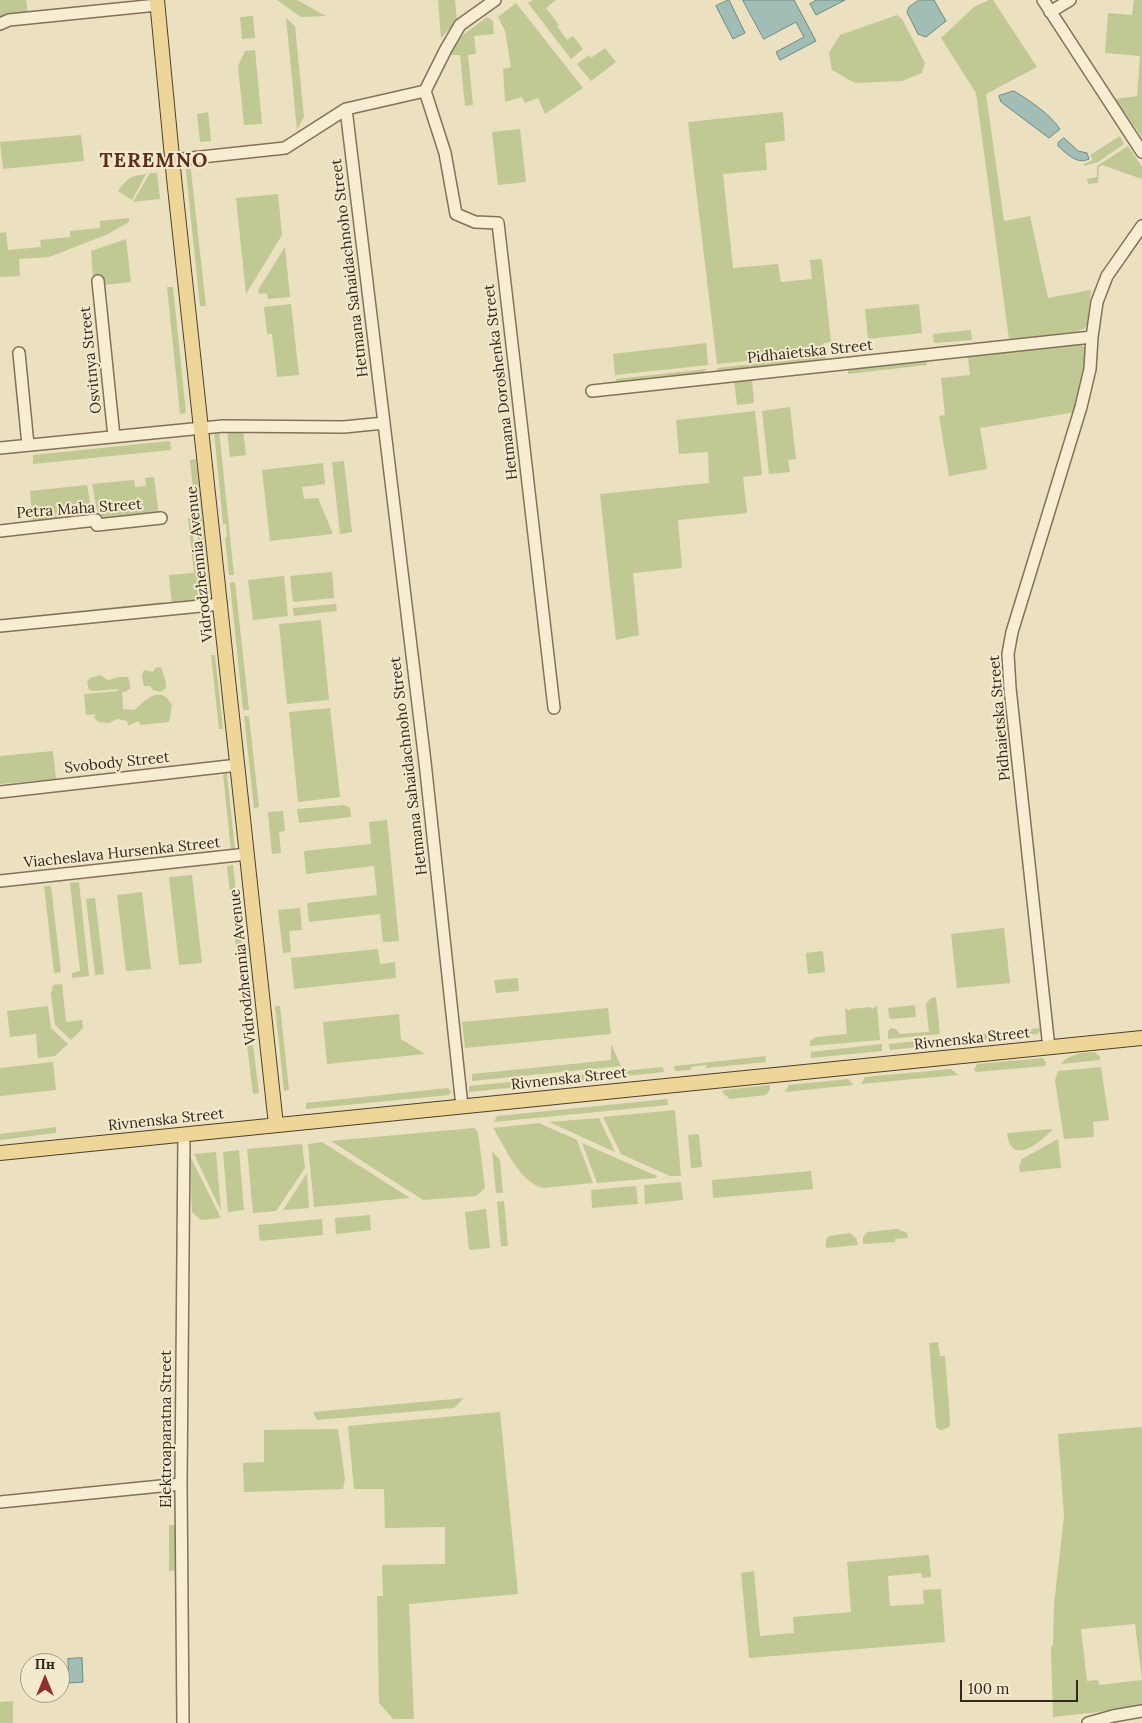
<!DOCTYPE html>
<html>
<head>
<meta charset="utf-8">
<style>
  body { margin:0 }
  #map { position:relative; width:1142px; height:1723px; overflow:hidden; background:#ebe0bf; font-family:Lora,serif }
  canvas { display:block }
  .north { position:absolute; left:20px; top:1653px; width:50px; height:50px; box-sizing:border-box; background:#f3eace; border:1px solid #a69c87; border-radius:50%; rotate:0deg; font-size:14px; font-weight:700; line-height:20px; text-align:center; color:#33281c }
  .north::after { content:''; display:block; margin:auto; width:18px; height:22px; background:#8f2f2c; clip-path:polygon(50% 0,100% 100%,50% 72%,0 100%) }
  .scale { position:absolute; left:960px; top:1680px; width:118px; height:22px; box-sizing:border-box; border:2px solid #33281c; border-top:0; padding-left:6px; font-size:15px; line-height:18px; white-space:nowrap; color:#33281c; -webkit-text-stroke:4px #f3eace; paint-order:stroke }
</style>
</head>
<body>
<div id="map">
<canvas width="1142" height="1723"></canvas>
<div class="north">Пн</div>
<div class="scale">100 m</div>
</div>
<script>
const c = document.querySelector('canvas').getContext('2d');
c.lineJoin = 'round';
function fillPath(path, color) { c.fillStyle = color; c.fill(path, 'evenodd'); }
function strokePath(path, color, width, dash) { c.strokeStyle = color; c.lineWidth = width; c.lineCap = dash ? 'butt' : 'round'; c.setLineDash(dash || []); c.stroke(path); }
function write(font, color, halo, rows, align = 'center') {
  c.font = font + ' Lora,serif'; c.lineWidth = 4; c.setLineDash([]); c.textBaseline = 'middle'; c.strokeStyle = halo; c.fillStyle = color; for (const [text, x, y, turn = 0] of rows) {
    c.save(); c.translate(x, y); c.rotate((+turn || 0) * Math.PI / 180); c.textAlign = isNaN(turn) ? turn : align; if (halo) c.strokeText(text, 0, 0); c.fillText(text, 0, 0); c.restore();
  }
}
const green = new Path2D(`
  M0 0H26L28 14 0 17Z
  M277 0H297L326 16 301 17Z
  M438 0H455L457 21 441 38Z
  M533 0H556L546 8 559 25 557 26 567 40 573 36 583 49 571 59 528 3Z
  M989 0H993L1037 67 986 94 1004 221 1030 216 1048 298 1091 290 1087 325 1084 329 1074 332 1009 339 976 93 941 38 974 7Z
  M1134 0H1142V137L1115 99 1137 96 1140 56 1105 53 1108 13 1132 15Z
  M516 3 583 88 545 114 538 98 525 103 522 97 505 102 503 69 511 67 505 31 498 17Z
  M897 15 902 19 925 63 922 73 902 81 855 83 832 70 829 53 840 35Z
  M253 16 255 38 242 39 240 17Z
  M487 17 493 21 494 34 474 36 476 54 468 55 473 105 465 106 460 55H447L463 35Z
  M286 18 295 26 304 117 297 130Z
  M605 48 616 62 591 81 577 64 589 55 591 58Z
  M255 50 262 124 244 125 238 66 245 51Z
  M208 112 211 141 200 142 197 114Z
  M783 112 785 141 765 143 767 170 723 174 733 268 778 264 781 282 812 279 810 260 822 259 831 342 823 343 825 353 717 364 688 122Z
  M520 129 526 182 498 185 492 132Z
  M81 135 84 161 3 169 0 142Z
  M1120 136 1124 144 1098 162 1084 166V164L1093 160 1090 155Z
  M1128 146 1142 167V179L1102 165 1099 167 1098 183 1088 184 1087 179 1097 177V166Z
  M185 162H190L206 306H200Z
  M150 173H157L160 199 133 202Z
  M146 174 132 200 118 191C127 178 131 176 146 174Z
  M278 194 282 235 246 294 236 198Z
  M129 218V222L106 235 49 257 19 259 20 276 0 277V233L6 232 8 250 41 247 40 240 70 237V231L100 228V221Z
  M126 239 131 282 104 285 103 276 93 277 91 251Z
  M285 247 290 297 268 299 267 293 259 294 258 290Z
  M167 287H173L186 413 180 414Z
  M291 304 299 375 277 377 272 334H267L264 307Z
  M919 304 922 333 868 339 865 309Z
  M971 330 972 340 934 343 933 334Z
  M706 343 708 365 615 375 613 354Z
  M1079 344 1087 349 1086 369 1076 412 980 428 987 469 949 476 939 416 945 415 941 378 970 375 968 357Z
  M825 356 826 361 718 373 717 368Z
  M927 359V365L848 374V368Z
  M707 369 703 374 616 383V379Z
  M752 378 754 403 737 405 734 380Z
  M790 407 796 459 788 460 790 472 769 474 762 411Z
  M755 411 762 475 743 477 747 513 678 520 682 568 633 573 639 635 616 640 600 494 709 483 708 452 679 454 676 420Z
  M219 430 234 575H229L225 538 227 537 226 524H223L214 431Z
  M227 430H243L246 455 230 457Z
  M170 441 171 450 33 464V455Z
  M196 459 210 595 204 596 190 460Z
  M344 461 352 532 340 534 332 462Z
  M323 463 325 484 302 487 304 499 318 498 333 534 270 541 262 470Z
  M154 477 159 516 99 522 92 484 134 480 135 487 146 486 145 478Z
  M87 485 93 518 33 525 30 491Z
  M188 518H191L200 602 172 605 169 575 194 573Z
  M332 572 334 598 293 602 290 576Z
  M284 576 288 616 253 620 248 580Z
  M235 582 249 710H243L230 583Z
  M163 602V606L0 623V619Z
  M336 604 337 611 294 616 293 608Z
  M321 620 329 700 287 704 279 624Z
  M211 655H215L223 729H219Z
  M160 667 162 669C163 676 167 681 166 688L160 692 153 690 150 686H144L142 676 144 670 153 672 155 668Z
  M100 675 108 680 119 677H128L130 684V689L124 692H122L123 709 134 710C142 704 155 687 167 698 169 700 170 703 172 705L169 722 141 725 138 721 128 726 127 721 117 719 109 723 98 722 94 717 96 714 86 715 84 694 119 691 117 689 94 691 89 690 87 682 90 678Z
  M330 708 340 797 298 802 289 712Z
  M244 716H249L259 807 254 808Z
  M53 751 56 779 0 784V756Z
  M227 773 235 850H231L223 774Z
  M344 805 350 808 351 817 299 823 297 809Z
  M283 811 285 831 279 832 281 853 272 854 268 812Z
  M387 820 399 941 383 942 380 914 309 922 307 903 377 895 374 866 306 874 304 851 371 844 369 822Z
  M233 865 243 956H237L227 866Z
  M192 875 202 963 179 965 169 877Z
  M79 882 89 976 72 978V973L80 971 70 883Z
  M44 886H51L61 972 54 973Z
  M142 892 151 969 126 971 117 895Z
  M95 898 104 974 95 975 86 899Z
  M300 908 302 930 289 931 291 952 283 953 278 910Z
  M1004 928 1010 983 957 988 951 934Z
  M378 949 380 964 395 962 396 978 294 989 291 958Z
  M823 951 825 972 808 974 806 953Z
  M518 978 519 991 496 993 494 980Z
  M62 984 66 1022 82 1020 83 1028 71 1040 55 1025 51 994 53 985Z
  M936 997 940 1034 888 1039V1031L891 1028 896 1029 900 1034 929 1032 926 1004 931 998Z
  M877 1005 880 1040 810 1046V1041L816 1037 847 1034 845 1008 849 1011 851 1009 870 1007 873 1009Z
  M915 1005 916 1017 891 1019 889 1017 888 1008Z
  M48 1006 51 1028 68 1044 55 1056 38 1058 36 1034 10 1037 7 1011Z
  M275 1006H280L289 1090 284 1091Z
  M608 1008 611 1034 465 1048 462 1022Z
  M399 1014 401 1039 425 1054 327 1064 323 1022Z
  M1040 1028V1031L1038 1034 890 1050 889 1044Z
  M611 1044 621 1066 472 1081V1074L611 1060Z
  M882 1044V1051L811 1058V1052Z
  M253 1045 259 1093 253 1094 247 1046Z
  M1095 1052 1100 1057V1060L1061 1064C1070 1053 1082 1053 1095 1052Z
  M766 1056V1062L706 1068V1065L691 1067V1070L675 1071 674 1066Z
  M1043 1058 1046 1063 1045 1066 976 1072 974 1070 977 1064Z
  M53 1062 56 1090 0 1096V1068Z
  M663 1067 664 1072 469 1092V1086Z
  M1101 1067 1109 1120 1093 1122 1094 1137 1064 1139 1055 1080 1058 1071Z
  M951 1069 958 1075 861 1084 865 1077Z
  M848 1079 854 1085 785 1092 789 1085Z
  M770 1085V1090L766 1095 730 1099 723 1093V1090Z
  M448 1088 451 1092 449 1095 306 1109V1103Z
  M667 1099 668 1105 494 1122 497 1116Z
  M675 1110 681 1176H670L621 1154 603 1117Z
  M599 1118 615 1152 549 1122Z
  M539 1123 577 1140 593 1183 543 1188C519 1182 506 1148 493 1128Z
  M56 1127V1133L0 1140V1134Z
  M474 1128 478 1132 485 1188 476 1196 423 1200 331 1141Z
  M1053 1129C1040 1143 1011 1167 1007 1133Z
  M699 1134 702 1167 691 1168 688 1135Z
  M1058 1139 1061 1168 1020 1172 1019 1166 1022 1159Z
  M322 1142 410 1198 314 1207 308 1144Z
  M582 1143 657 1176 656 1178 597 1183Z
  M302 1144 305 1168 276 1211 253 1213 247 1149Z
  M239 1150 244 1210 228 1212 223 1152Z
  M492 1151 500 1160 503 1193H496Z
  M216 1152 221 1211 194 1154Z
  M190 1156 221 1218 201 1220 192 1212Z
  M811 1171 813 1189 713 1198 712 1180Z
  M307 1173 309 1208 283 1210Z
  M681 1182 683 1200 645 1204 644 1185Z
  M636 1186 638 1204 592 1208 591 1190Z
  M504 1201 508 1246H501L497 1202Z
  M486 1209 490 1248 469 1250 465 1212Z
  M370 1215 371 1230 336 1234 335 1218Z
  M322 1219 323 1235 260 1241 258 1225Z
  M897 1229 907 1233 908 1238 895 1239V1242L863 1244V1237L867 1232Z
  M850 1233 856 1238 858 1245 826 1248V1240L829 1236Z
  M938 1342 940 1356H945L950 1420V1426L945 1429 940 1430 936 1427 929 1343Z
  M464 1398 454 1408 317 1420 313 1412Z
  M500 1412 518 1594 409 1604 414 1719H393L379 1703 377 1596H383L382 1565 445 1564V1527L385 1528 384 1489H354L348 1426Z
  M1142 1427V1707L1053 1717 1051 1648 1053 1644 1054 1605 1064 1516 1058 1434ZM1135 1624 1142 1680 1099 1685 1098 1680 1087 1681 1081 1629Z
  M338 1429 345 1479 343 1489 244 1492 243 1463 264 1462V1430Z
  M169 1525H177L178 1570 169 1571Z
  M929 1555 931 1577 922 1578 921 1573 888 1576 890 1606 924 1604 923 1590 941 1589 945 1642 749 1658 741 1573 754 1571 760 1636 794 1633 793 1617 851 1612 847 1562Z
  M13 1701V1723H0V1702Z`);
const water = new Path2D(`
  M729 0 745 33 733 39 716 6Z
  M743 0H794L816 41 780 60 776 52 804 37 796 22 764 39Z
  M817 0H845L816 15 810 4Z
  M919 0H934L946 21 926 37 918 34 907 12 909 7Z
  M1014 91C1030 101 1049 113 1060 129L1049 138 1001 102 999 96Z
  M1064 138 1078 151 1087 153 1089 159C1077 165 1067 154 1058 146V143Z
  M82 1658 83 1682 69 1683 68 1659Z`);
const minor = new Path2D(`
  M1043 0 1142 152
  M1050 12 1070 0
  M0 24 9 20 157 5
  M425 91 445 153 456 214 475 222 498 223 554 708
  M346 109 425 762 462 1106
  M173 160 285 148 346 109 425 91 446 49 460 25 495 0
  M98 281 114 437
  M19 353 28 445
  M592 391 1092 337
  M0 448 223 426 344 427 384 423
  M0 531 96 520 97 525 161 518
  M0 626 221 604
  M0 792 238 765
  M0 881 247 854
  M1049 1048 1010 688 1008 654 1012 632 1081 407 1090 369 1092 337 1097 302 1107 276 1142 226
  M0 1502 181 1484
  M183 1723 181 1484 184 1135
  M1088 1723 1113 1716 1142 1711`);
const major = new Path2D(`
  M157 0 174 178 276 1125
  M0 1153 1142 1038`);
const streetNames = [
  ["Hetmana Sahaidachnoho Street",350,268,-97],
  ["Pidhaietska Street",810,352,-6],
  ["Osvitnya Street",91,360,-96],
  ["Hetmana Doroshenka Street",501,382,-97],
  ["Petra Maha Street",79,509,-4],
  ["Vidrodzhennia Avenue",200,564,-96],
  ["Pidhaietska Street",1000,718,-95],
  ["Svobody Street",117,763,-6],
  ["Hetmana Sahaidachnoho Street",409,766,-97],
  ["Viacheslava Hursenka Street",122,853,-6],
  ["Vidrodzhennia Avenue",243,967,-96],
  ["Rivnenska Street",972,1039,-6],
  ["Rivnenska Street",569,1079,-6],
  ["Rivnenska Street",166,1120,-6],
  ["Elektroaparatna Street",167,1429,-90]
];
const districtNames = [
  ["TEREMNO",154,161]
];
fillPath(green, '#c0c894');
fillPath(water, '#a2bdb6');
strokePath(water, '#6a8a83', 1);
strokePath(minor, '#837159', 14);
strokePath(major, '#503f2d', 16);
strokePath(minor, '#f7edd2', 11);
strokePath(major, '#edd698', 14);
write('15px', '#33281c', '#f3eace', streetNames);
c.letterSpacing = '1px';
write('bold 20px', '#5d2e1e', '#f3eace', districtNames);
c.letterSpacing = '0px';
</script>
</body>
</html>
